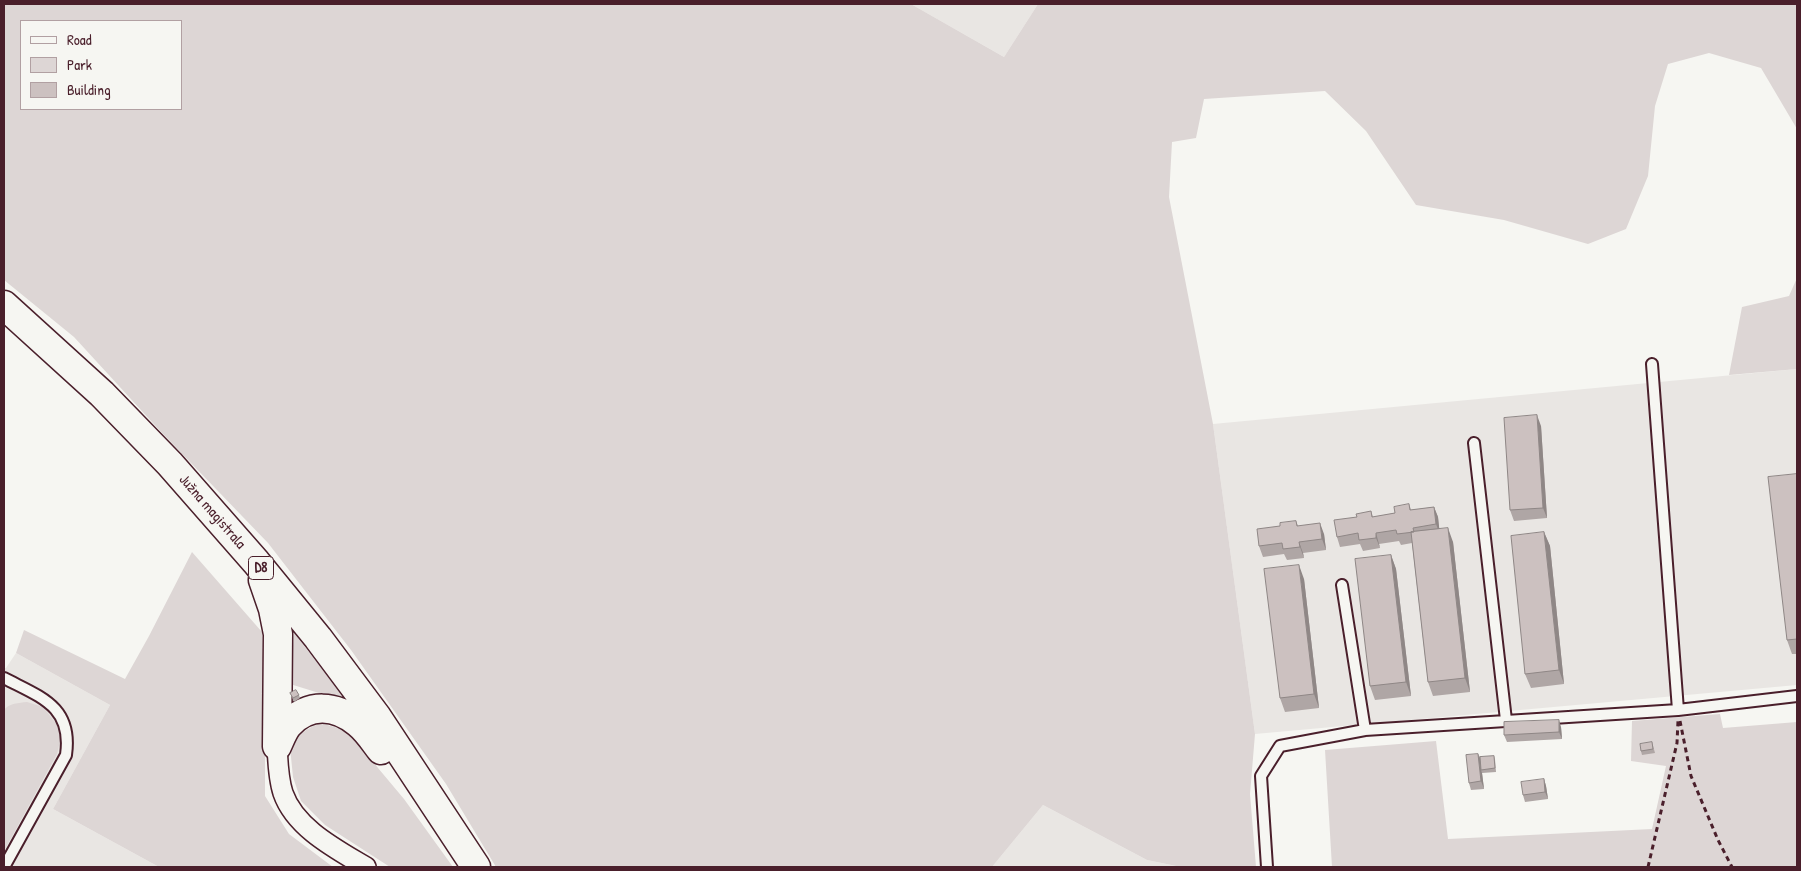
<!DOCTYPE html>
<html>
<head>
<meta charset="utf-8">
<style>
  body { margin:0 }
  #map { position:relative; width:1801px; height:871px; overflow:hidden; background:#f6f6f2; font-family:"Patrick Hand",sans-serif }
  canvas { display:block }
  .frame { position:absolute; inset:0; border:5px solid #4a1f2b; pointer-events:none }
  .legend { position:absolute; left:20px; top:20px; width:162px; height:90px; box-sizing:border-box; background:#f6f6f2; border:1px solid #b1a0a2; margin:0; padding:6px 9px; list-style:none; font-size:15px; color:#4a1f2b }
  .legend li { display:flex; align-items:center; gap:10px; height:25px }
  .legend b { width:25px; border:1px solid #b1a0a2 }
</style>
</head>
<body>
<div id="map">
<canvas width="1801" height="871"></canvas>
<div class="frame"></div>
<ul class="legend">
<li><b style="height:6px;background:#f6f6f2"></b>Road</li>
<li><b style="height:14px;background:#ddd6d5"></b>Park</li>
<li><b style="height:14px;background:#ccc1c0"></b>Building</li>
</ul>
</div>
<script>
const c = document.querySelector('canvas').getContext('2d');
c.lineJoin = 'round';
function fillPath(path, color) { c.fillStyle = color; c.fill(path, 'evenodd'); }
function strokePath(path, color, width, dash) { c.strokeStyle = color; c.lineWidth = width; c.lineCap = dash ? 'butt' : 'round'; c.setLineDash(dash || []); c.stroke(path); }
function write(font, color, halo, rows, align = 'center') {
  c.font = font + ' "Patrick Hand",sans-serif'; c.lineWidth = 5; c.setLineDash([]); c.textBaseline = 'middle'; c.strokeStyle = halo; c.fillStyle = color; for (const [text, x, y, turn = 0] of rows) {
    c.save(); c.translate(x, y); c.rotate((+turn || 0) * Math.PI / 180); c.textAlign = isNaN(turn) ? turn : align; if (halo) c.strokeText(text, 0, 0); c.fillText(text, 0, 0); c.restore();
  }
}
const built = new Path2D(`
  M911 4H1038L1004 57Z
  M1797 369V685L1255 734 1213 424Z
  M16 653 110 705 53 809 159 867H4V668H6Z
  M1043 805 1147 860 1181 867H992Z`);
const green = new Path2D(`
  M4 4H911L1004 57 1038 4H1797V129L1761 68 1709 53 1668 64 1655 106 1648 176 1626 229 1588 244 1504 220 1416 205 1366 131 1325 91 1204 99 1196 138 1172 142 1169 197 1213 424 1255 734 1250 794 1256 867H1181L1147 860 1043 805 992 867H496L446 784 351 650 268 543 163 434 74 337 4 280ZM181 21V109H21V21Z
  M1797 278V369L1729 375 1742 307 1789 296Z
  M192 552 262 632 265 724V796L289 834 333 867H159L53 809 110 705 16 653 24 630 125 679 149 636Z
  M294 633 348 702 290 684Z
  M27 702 43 707 58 726 60 741 57 754 4 851V710C9 703 19 703 27 702Z
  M1720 714 1723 728 1797 722V867H1332L1325 750 1436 741 1448 839 1652 829 1666 766 1631 761 1632 721Z
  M320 723 342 729 356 738 378 768 404 799 453 867H390L325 825 301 801 293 777 290 747C298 734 306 729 320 723Z`);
const path = new Path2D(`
  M1680 721 1691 776 1718 840 1732 867
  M1648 867 1677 743 1678 721`);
const service = new Path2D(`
  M1652 364 1678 710
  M1474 443 1506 720
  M1342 585 1365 730
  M4 678C40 697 73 706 66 755L4 867
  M1267 867 1261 776 1280 746 1365 730 1678 710 1797 696`);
const minor = new Path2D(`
  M277 746C278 761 278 778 283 793 295 828 336 849 366 867`);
const primary = new Path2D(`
  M4 305 102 394 170 464 256 562 318 638 377 717 476 867
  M263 580 273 609 278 634 277 746
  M277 746C280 740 283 731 288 725 309 702 336 705 358 723 367 730 374 741 381 750`);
const wall = new Path2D(`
  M1541 426 1547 518 1514 521 1510 510Z
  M1797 474V654H1792L1787 640Z
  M1409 504 1411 510 1434 507 1438 517 1439 529 1453 542 1470 692 1433 696 1428 682 1412 543 1401 545 1399 541 1379 544 1380 548 1363 551 1360 544 1340 547 1337 537 1357 517 1371 511 1373 517 1395 513Z
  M1296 521 1298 526 1324 534 1326 550 1303 553 1304 558 1287 560 1284 554 1263 557 1259 546 1280 526Z
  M1544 532 1550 546 1564 684 1531 688 1525 674Z
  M1391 555 1396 569 1411 696 1375 700 1370 686Z
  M1304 579 1319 708 1285 712 1280 698Z
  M290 693 299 695 300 698 294 702Z
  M1561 727 1562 739 1507 742 1504 735Z
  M1652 742 1655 753 1642 755 1641 751Z
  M1478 754 1480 757 1494 756 1495 759 1496 772 1482 773 1484 789 1471 790 1469 783Z
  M1544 779 1546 786 1548 799 1525 802 1523 795Z`);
const shadedWall = new Path2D(`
  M1537 415 1541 426 1547 518 1543 508Z
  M1434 507 1438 517 1440 535 1436 524Z
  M1320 523 1324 534 1326 550 1322 539Z
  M1448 528 1453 542 1470 692 1465 678Z
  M1544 532 1550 546 1564 684 1559 670Z
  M1376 533 1379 544 1380 548 1376 538Z
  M1299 542 1303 553 1304 558 1300 547Z
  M1391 555 1396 569 1411 696 1406 682Z
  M1299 565 1304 579 1319 708 1314 694Z
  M1559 720 1561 727 1562 739 1559 732Z
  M1478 754 1481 761V770L1482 773 1484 789 1481 781Z
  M1544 779 1546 786 1548 799 1545 792Z`);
const building = new Path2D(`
  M1537 415 1543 508 1510 510 1504 418Z
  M1797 474V639L1787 640 1768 477Z
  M1409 504 1410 510 1434 507 1436 524 1413 528 1414 532 1397 534 1396 530 1376 533V538L1359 540 1358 533 1337 537 1334 520 1357 517 1356 514 1371 511 1372 517 1395 513 1394 507Z
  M1296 521 1297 526 1320 523 1322 539 1299 542 1300 547 1283 549 1282 543 1259 546 1257 529 1280 526V523Z
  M1448 528 1465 678 1428 682 1411 532Z
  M1544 532 1559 670 1525 674 1511 536Z
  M1391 555 1406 682 1370 686 1355 559Z
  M1299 565 1314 694 1280 698 1264 569Z
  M296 690 299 695 293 698 290 693Z
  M1559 720V732L1504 735V722Z
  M1652 742 1653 749 1641 751 1640 744Z
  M1478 754 1481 781 1469 783 1466 755Z
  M1494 756 1495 768 1481 770 1480 757Z
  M1544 779 1545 792 1523 795 1521 782Z`);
const shields = [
  [261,568,25]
];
const shieldNames = [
  ["D8",261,568]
];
const streetNames = [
  ["Južna magistrala",212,512,49]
];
fillPath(built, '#e9e6e3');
fillPath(green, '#ddd6d5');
strokePath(service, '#4a1f2b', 14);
strokePath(minor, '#4a1f2b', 22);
strokePath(primary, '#4a1f2b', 31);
strokePath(path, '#4a1f2b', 3, [5, 4]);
strokePath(service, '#f6f6f2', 10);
strokePath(minor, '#f6f6f2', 19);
strokePath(primary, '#f6f6f2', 28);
fillPath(wall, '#afa6a5');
fillPath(shadedWall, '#8f8786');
fillPath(building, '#ccc1c0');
strokePath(building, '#8f8786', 1);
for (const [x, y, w] of shields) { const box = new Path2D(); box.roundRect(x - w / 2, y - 11.5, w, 23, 4); c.fillStyle = '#f6f6f2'; c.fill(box); strokePath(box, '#4a1f2b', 1); }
write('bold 14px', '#4a1f2b', null, shieldNames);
write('15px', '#4a1f2b', '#f6f6f2', streetNames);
</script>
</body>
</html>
